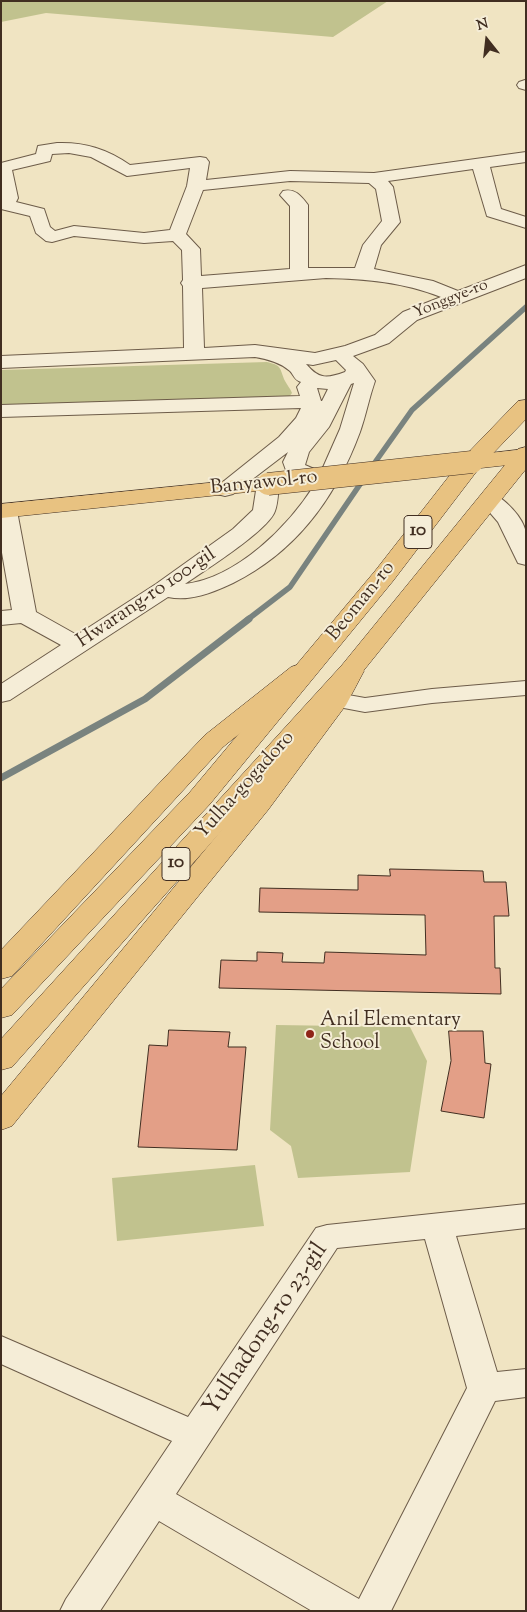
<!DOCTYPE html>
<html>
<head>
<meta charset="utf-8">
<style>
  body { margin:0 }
  #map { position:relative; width:527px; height:1612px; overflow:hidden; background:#f0e4c2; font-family:"Sorts Mill Goudy",serif }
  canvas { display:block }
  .frame { position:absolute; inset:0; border:2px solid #412e21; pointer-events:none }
  .north { position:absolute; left:462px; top:15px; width:50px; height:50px; -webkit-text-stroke:4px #f5edd7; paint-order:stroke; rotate:344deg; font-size:14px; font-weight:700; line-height:20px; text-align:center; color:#412e21 }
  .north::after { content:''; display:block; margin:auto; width:18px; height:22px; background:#412e21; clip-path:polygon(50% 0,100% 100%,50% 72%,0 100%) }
</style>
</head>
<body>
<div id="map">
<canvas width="527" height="1612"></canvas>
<div class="frame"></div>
<div class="north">N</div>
</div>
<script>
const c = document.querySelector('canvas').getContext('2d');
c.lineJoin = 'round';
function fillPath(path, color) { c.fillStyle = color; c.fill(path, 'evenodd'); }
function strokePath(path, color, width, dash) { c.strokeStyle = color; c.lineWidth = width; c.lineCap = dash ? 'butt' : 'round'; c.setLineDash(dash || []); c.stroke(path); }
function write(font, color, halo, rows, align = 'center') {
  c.font = font + ' "Sorts Mill Goudy",serif'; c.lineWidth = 4; c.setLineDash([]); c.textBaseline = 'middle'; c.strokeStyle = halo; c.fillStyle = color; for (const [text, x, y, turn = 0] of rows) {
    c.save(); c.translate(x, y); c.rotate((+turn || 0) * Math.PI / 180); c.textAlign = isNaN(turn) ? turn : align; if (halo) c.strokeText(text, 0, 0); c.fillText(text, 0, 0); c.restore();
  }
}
const green = new Path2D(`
  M1 1H388L333 37 46 13 1 22Z
  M267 362C283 366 279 368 285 381 287 385 290 388 292 393L289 397 1 406V370Z
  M276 1025 410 1027 427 1061 410 1172 298 1178 291 1146 270 1130Z
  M255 1165 264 1226 117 1241 112 1178Z`);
const streamFar1 = new Path2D(`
  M371 468 412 410 526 307
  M247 620 290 587 365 477`);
const stream = new Path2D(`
  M1 778 145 699 249 619`);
const building = new Path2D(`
  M390 869 483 871 484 882H506L509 916H494L495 968H500L501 994 219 988 221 960 257 961V952L283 953 282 962 324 963 325 952 426 955 425 915 259 912 260 888 358 890V875L390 876Z
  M169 1030 230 1032 228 1047H246L237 1150 138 1147 149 1045 167 1046Z
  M449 1031H483L485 1063 491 1064 484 1118 441 1111 451 1061Z`);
const minor = new Path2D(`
  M525 80 526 90 519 88 517 85 519 82Z
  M57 143C85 142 107 149 130 165L200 157 206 158 209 162 206 180 290 171 374 173 526 152V162L490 167 501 209 526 217V228L487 216 473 169 388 181 393 187 400 222 381 245 374 269 433 281 458 291 526 265V278L417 320 389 343 353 356 363 364 375 381C369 398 366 415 360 432 336 497 296 552 233 583 214 592 190 602 168 597L10 700 1 702V684L61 645 21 623 1 625V611L12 610 1 547V506H14L17 511 36 612 77 635 156 584 233 529 253 510 257 484 260 479 268 478 276 479 279 484C278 493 278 503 275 511 269 530 204 571 185 584 237 578 289 526 315 484L287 473 283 462 288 452 233 494 225 496 217 494 214 489 279 437 296 418 301 408 1 417V405L300 396 297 387 301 382C294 380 294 375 290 371 280 362 267 359 255 357L1 368V356L184 348 183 286 181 283 183 280 182 250 173 241 144 243 74 236 52 242 46 241 36 233 30 216 1 209V163L36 154 38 146ZM69 153 91 157 127 176 190 168 187 186 170 230 144 233 74 226 55 231 50 227 44 209 16 202 18 198 12 170 50 161 52 154ZM290 181 369 183 376 189 382 221 363 245 355 268H308V205C301 196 295 188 283 191L280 195 290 206V269L201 276 200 249 186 234 203 190ZM326 278C366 279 403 282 441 297L403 312 375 335 345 346 315 353 255 345 204 348 202 288ZM336 360 346 370 345 372C326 379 319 379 306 364L313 365ZM354 383 340 429 321 472 305 465 309 452 329 427 351 384ZM317 388 328 389 322 401H321Z
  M490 493C504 497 524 518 526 533 527 543 526 554 526 565L518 563 498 522 479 500 482 495Z
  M526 681V695L432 703 365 712 328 705 325 700 328 695 337 693 365 698 432 689Z
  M526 1204V1228L456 1236 497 1372 526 1369V1397L495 1401 391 1611H312L159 1521 100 1611H60L66 1599 172 1441 1 1364V1336L188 1417 316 1228 327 1225ZM425 1239 467 1388 359 1599 176 1494 337 1248Z`);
const major = new Path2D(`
  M526 449V463L472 469 464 467 461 462 464 457 472 455Z
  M268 477 276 479 279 484 276 489 1 518V504Z
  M351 663 360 666 364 671 346 705 268 810 12 1126 1 1130V1096L248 798 325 698 342 666Z
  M300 664 309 667 313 672 309 677 223 747 12 976 1 979V950L205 735 291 667Z`);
const highway = new Path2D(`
  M526 400V419L480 467 393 581 210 804 12 1015 1 1018V989L190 792 375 571 464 457 518 401Z
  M526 447V469L360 675 12 1067 1 1070V1039L342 665 518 449Z`);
const majorBridge = new Path2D(`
  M268 484 472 462`);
const markers = [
  [310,1034,5,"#8f2418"]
];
const farStreetnames = [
  ["Yonggye-ro",451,300,-22]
];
const shields = [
  [418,532,28],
  [176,864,28]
];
const shieldNames = [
  ["10",418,532],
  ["10",176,864]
];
const streetNames = [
  ["Banyawol-ro",264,484,-6],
  ["Hwarang-ro 100-gil",147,599,-34],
  ["Beoman-ro",362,602,-51],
  ["Yulha-gogadoro",246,786,-48]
];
const poiNames = [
  ["Anil Elementary",320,1022],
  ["School",320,1045]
];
const nearStreetnames = [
  ["Yulhadong-ro 23-gil",267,1330,-56]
];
fillPath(green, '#c1c28e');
strokePath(streamFar1, '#79837f', 5.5);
strokePath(stream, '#79837f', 7);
fillPath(building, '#e39f87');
strokePath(building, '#412e21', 1);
strokePath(minor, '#6d5c49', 2);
strokePath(major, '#412e21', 1);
strokePath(highway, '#412e21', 1);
fillPath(minor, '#f5edd7');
fillPath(major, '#e8c281');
fillPath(highway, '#e8c281');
strokePath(majorBridge, '#412e21', 23, []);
strokePath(majorBridge, '#e8c281', 22);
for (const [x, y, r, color] of markers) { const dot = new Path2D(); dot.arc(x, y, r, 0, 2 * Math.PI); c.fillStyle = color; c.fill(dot); strokePath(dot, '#f5edd7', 2); }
write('16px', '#412e21', '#f5edd7', farStreetnames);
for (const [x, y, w] of shields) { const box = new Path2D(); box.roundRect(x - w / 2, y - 16.5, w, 33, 4); c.fillStyle = '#f5edd7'; c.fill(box); strokePath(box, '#412e21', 1); }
write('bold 19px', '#412e21', null, shieldNames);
write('20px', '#412e21', '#f5edd7', streetNames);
write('20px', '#412e21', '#f5edd7', poiNames, 'left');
write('24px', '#412e21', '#f5edd7', nearStreetnames);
</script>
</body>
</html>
